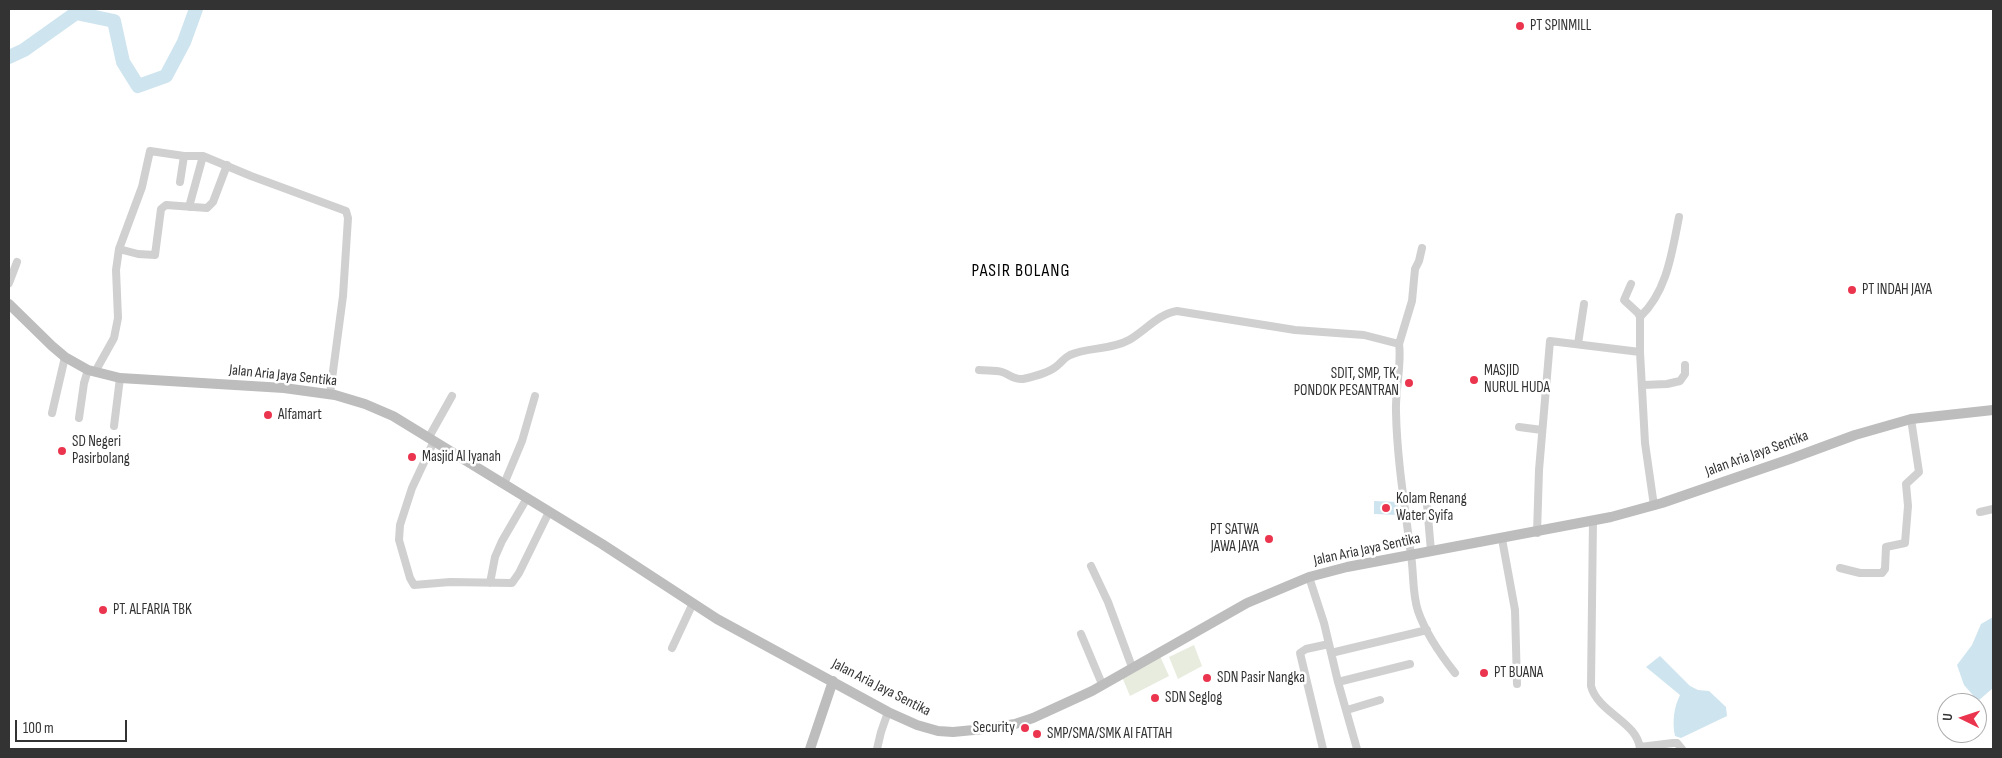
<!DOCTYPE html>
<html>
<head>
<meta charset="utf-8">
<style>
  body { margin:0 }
  #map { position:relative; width:2002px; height:758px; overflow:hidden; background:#fff; font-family:"Sofia Sans Condensed",sans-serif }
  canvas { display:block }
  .frame { position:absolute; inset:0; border:10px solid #333; pointer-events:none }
  .north { position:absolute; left:1937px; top:693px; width:50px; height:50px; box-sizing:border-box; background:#fff; border:1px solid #adadad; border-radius:50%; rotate:274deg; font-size:14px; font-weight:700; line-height:20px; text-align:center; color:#333 }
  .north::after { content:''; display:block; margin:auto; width:18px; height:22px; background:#eb344d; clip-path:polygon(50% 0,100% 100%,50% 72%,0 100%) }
  .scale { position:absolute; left:15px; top:720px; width:112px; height:22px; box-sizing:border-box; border:2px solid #333; border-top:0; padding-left:6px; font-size:15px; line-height:18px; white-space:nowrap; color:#333; -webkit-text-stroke:4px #fff; paint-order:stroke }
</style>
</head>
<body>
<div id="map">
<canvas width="2002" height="758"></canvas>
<div class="frame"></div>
<div class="north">U</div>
<div class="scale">100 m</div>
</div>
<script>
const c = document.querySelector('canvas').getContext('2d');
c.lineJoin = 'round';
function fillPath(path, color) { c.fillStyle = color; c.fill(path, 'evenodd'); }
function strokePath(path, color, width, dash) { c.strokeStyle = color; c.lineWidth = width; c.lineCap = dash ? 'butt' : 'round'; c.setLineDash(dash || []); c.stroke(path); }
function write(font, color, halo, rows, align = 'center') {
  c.font = font + ' "Sofia Sans Condensed",sans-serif'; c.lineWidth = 5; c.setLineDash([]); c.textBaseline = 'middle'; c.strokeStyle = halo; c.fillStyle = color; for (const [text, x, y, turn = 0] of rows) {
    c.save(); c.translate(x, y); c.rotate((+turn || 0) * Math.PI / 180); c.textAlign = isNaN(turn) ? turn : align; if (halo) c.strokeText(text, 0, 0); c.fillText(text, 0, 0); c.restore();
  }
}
const green = new Path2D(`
  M1194 645 1202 666 1178 679 1169 657Z
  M1160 656 1169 676 1130 696 1122 677Z`);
const water = new Path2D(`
  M1374 501 1399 502 1397 515 1374 514Z
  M1993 617V688L1978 701 1964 685 1957 665 1972 645 1981 624Z
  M1660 656 1690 686 1698 690 1709 691 1726 707 1727 716 1681 738 1675 736C1672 722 1674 707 1680 695L1646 667Z`);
const river = new Path2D(`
  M9 57 24 50 76 13 114 21 123 62 138 86 166 76 184 42 196 9`);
const street = new Path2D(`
  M180 182 184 156H203L251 176 346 211 348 218 343 296 330 394
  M189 207 203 156
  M119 249 138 254 155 255 161 209 166 205 207 208 213 202 227 165
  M9 283 17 262
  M1631 284 1624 300 1638 313 1640 317V352
  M1640 317C1667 292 1672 252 1679 217
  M1399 344 1412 301 1415 269 1419 261 1422 248
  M1578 344 1584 304
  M979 370C986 371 995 370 1002 372 1009 374 1014 380 1023 379 1033 377 1051 372 1058 365 1063 361 1064 358 1070 355 1088 347 1111 350 1129 340 1145 331 1158 314 1177 311L1295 330 1364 335 1399 344C1402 363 1395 391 1396 412 1397 460 1405 507 1411 555 1414 574 1412 593 1418 611 1426 634 1440 654 1455 673
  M95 372 114 338 118 318 116 270 119 249 142 187 150 151 184 156
  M1643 385 1667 384 1680 381 1685 374V365
  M52 413 65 357
  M79 418 84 383 88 370
  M114 426 120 378
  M1519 427 1542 430
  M429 437 452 396
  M434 441 412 488 400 525 399 540 410 578 414 585 450 582 512 583 519 573 549 512
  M504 484 522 441 535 396
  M1427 505 1431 551
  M1980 512 1993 509
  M1593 520 1591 686C1598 713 1638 722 1640 749
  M1537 533 1539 470 1550 341 1640 352 1645 443 1654 506
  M1502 539 1515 610 1517 684
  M1091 566 1108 602 1132 667
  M1840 568 1860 573H1882L1885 569 1886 547 1905 543 1908 506 1906 484 1919 472 1911 419
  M1309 577 1324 623 1338 682 1357 749
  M490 583 495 557 502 541 527 498
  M1081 634 1102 684
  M672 648 693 603
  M1331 653 1427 630
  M1338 682 1410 664
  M1347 710 1380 700
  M1640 747 1673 743H1677L1682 749
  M877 749 881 732 888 712
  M1323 749 1300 653 1306 649 1329 644`);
const secondary = new Path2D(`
  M9 304 52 346 65 357 88 370 120 378 284 388 335 395 365 404 393 416 602 544 717 619 888 712 917 725 938 731 953 732 984 729 1015 724 1033 718 1092 691 1247 603 1309 577 1347 567 1611 517 1662 503 1790 459 1855 435 1911 419 1993 410
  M810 749 833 681`);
const markers = [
  [1520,26,5,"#eb344d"],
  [1852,290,5,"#eb344d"],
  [1474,380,5,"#eb344d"],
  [1409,383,5,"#eb344d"],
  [268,415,5,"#eb344d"],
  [62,451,5,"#eb344d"],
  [412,457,5,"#eb344d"],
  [1386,508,5,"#eb344d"],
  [1269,539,5,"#eb344d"],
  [103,610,5,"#eb344d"],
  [1484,673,5,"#eb344d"],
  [1207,678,5,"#eb344d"],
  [1155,698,5,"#eb344d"],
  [1025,728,5,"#eb344d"],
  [1037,734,5,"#eb344d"]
];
const poiNames = [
  ["PT SPINMILL",1530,26],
  ["PT INDAH JAYA",1862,290],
  ["MASJID",1484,371],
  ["NURUL HUDA",1484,388],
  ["SDIT, SMP, TK,",1399,374,"right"],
  ["PONDOK PESANTRAN",1399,391,"right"],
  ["Alfamart",278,415],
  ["SD Negeri",72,442],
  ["Pasirbolang",72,459],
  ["Masjid Al Iyanah",422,457],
  ["Kolam Renang",1396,499],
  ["Water Syifa",1396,516],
  ["PT SATWA",1259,530,"right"],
  ["JAWA JAYA",1259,547,"right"],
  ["PT. ALFARIA TBK",113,610],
  ["PT BUANA",1494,673],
  ["SDN Pasir Nangka",1217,678],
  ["SDN Seglog",1165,698],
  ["Security",1015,728,"right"],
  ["SMP/SMA/SMK Al FATTAH",1047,734]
];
const streetNames = [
  ["Jalan Aria Jaya Sentika",283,376,6],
  ["Jalan Aria Jaya Sentika",1757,454,-20],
  ["Jalan Aria Jaya Sentika",1367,550,-12],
  ["Jalan Aria Jaya Sentika",881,688,27]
];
const quarterNames = [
  ["PASIR BOLANG",1021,271]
];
fillPath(green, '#e7ecde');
fillPath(water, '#cee4ef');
strokePath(river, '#cee4ef', 14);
strokePath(street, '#d0d0d0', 8);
strokePath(secondary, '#bdbdbd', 10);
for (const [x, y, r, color] of markers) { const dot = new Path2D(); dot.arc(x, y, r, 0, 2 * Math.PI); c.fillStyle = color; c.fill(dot); strokePath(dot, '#fff', 2); }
write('15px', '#333', '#fff', poiNames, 'left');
write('15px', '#333', '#fff', streetNames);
c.letterSpacing = '1px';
write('18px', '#000', '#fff', quarterNames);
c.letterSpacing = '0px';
</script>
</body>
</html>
